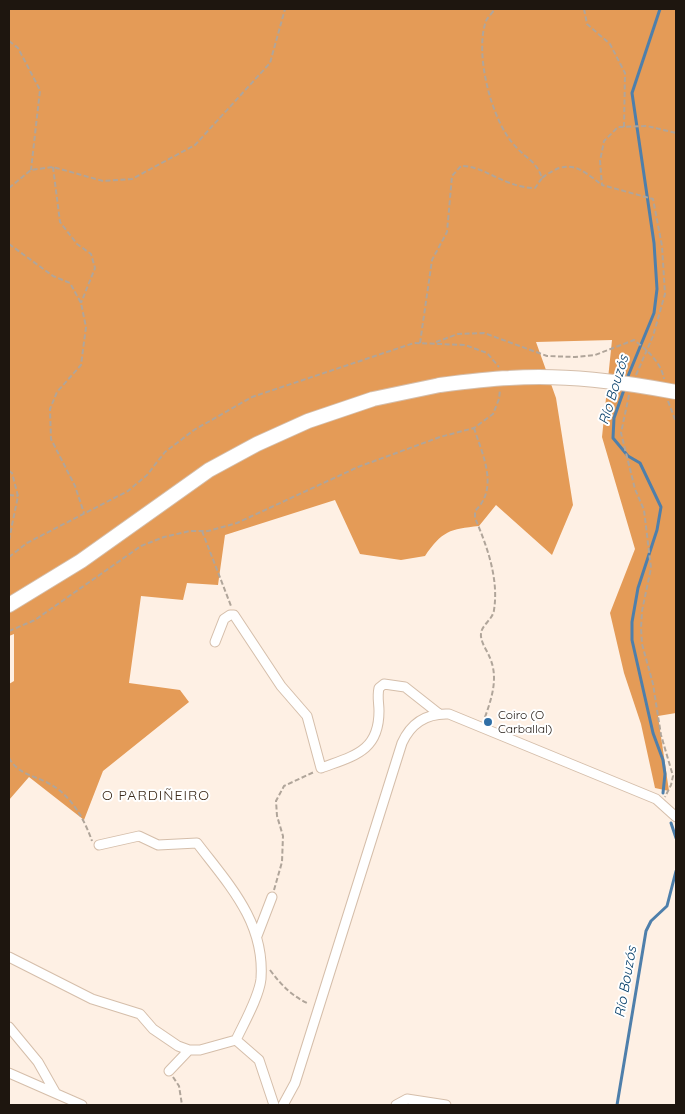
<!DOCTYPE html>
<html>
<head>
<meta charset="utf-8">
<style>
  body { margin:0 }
  #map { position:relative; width:685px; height:1114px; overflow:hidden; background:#fef0e4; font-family:Quicksand,sans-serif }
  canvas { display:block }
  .frame { position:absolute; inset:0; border:10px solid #1e160f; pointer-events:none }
</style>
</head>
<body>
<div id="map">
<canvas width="685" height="1114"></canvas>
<div class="frame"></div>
</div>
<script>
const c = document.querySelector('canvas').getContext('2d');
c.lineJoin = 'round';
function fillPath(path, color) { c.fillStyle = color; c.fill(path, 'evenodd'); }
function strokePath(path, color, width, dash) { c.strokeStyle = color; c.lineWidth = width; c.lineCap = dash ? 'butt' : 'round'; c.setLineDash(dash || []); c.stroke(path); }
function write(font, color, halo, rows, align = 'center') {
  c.font = font + ' Quicksand,sans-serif'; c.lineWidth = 4; c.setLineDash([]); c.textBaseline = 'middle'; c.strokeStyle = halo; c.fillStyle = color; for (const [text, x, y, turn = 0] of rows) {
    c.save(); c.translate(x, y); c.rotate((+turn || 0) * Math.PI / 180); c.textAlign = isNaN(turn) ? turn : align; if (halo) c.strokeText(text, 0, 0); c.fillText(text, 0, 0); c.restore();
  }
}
const forest = new Path2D(`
  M9 9H676V713L658 716 669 791 655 788 641 724 624 673 610 613 635 549 602 437 612 340 536 342 556 398 573 505 552 555 496 505 479 526C450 529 442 531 425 556L401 560 360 554 335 500 225 535 218 585 187 583 183 600 141 596 129 683 180 690 189 702 103 771 84 820 29 777 9 800V684L14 681V634L9 636Z`);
const stream = new Path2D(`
  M626 381 654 313 657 289 654 243 632 93 660 9
  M625 387 614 418 613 438 628 456 640 463 661 507 657 530 638 588 632 622V640L653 733 663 760 665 774 663 793
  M671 823 676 838
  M617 1105 646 931 651 921 667 906 676 871`);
const path = new Path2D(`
  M584 9 587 24 610 44 625 73 624 127
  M9 41 18 48 40 90 31 170
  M53 167 60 222 77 244 91 254 95 268 81 303
  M542 178C568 158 579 167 602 185
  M9 188 31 170 53 167 103 181 132 179 195 145 270 63 285 9
  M9 244 53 276 70 283 81 303 86 327 81 365 57 392 50 409 51 439 75 486 84 513
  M436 342 458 334 484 333 547 356 575 357 595 355 634 340C647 350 661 362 664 379
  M420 343 432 260 447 232 452 176 461 166C483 165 505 188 535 188L542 178C536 161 528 160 516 147 492 123 474 54 486 21 488 17 493 12 495 9
  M636 375 653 336 665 294 662 246 653 199 602 185 600 161 604 141 618 127 647 126 676 133
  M629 395 621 433 635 489 644 510 651 568 642 611 641 628 642 644 653 684 661 735 673 776 671 785 665 797
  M668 401 676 422
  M474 428C483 456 499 488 475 511V518C487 546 499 579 494 610 493 619 482 625 481 633 480 642 487 650 490 658 499 679 491 700 484 720
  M9 471 12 473 18 496 9 540
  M9 495 18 496
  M202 531 231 606
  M9 557 27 543 128 491 147 475 165 452 194 430 252 397 414 343 465 345 487 353 499 367
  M9 631 35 620 141 546 164 537 190 531H208L237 523 358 467 440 437 474 428 493 414 499 399 500 389
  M9 758C18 774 33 775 48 783 70 794 84 818 92 841
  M274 890 282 862 283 836 277 816 276 801 284 786 314 772
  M270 970C282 986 292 996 309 1004
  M173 1077 179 1086 182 1105`);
const minor = new Path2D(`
  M215 642 224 619 230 615H234L281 686 307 716 321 768C353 756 379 752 379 711 379 703 377 697 379 688L384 684 405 687 438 713
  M257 936 272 897
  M9 957 92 999 140 1014 153 1029 178 1046 189 1050H200L236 1040C244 1023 259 997 261 979 265 922 229 885 197 843L158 845 139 836 99 845
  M9 1027 38 1062 55 1092
  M236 1040 259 1060 274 1105
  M169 1071 189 1050
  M9 1073 82 1105
  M283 1105 295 1083 402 743C411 723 427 713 449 714L656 799 676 817
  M396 1105 407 1099 446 1105`);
const highway = new Path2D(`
  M9 605 81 561 209 470 257 444 308 421 373 399 440 385`);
const highwayBridge = new Path2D(`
  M440 385C463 382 486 379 509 378 565 374 622 382 676 392`);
const markers = [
  [488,722,5,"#306fa6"]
];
const poiNames = [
  ["Coiro (O",498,715],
  ["Carballal)",498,729]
];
const waterNames = [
  ["Río Bouzós",614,390,-73],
  ["Río Bouzós",626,982,-80]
];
const neighbourhoodNames = [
  ["O PARDIÑEIRO",156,796]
];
fillPath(forest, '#e49b57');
strokePath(stream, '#4e7fab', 3);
strokePath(minor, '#d5beaa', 11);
strokePath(highway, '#d5beaa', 16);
strokePath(path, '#b0a59a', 2, [5, 2.5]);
strokePath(minor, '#fff', 9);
strokePath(highway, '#fff', 14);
strokePath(highwayBridge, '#d5beaa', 16, []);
strokePath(highwayBridge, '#fff', 14);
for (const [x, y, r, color] of markers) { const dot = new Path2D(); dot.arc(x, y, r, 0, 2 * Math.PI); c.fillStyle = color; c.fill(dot); strokePath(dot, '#fff', 2); }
write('12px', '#1e160f', '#fff', poiNames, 'left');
write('italic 14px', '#053e69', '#fff', waterNames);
c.letterSpacing = '1px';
write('14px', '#3d2b1b', '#fff', neighbourhoodNames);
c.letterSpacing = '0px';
</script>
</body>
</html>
